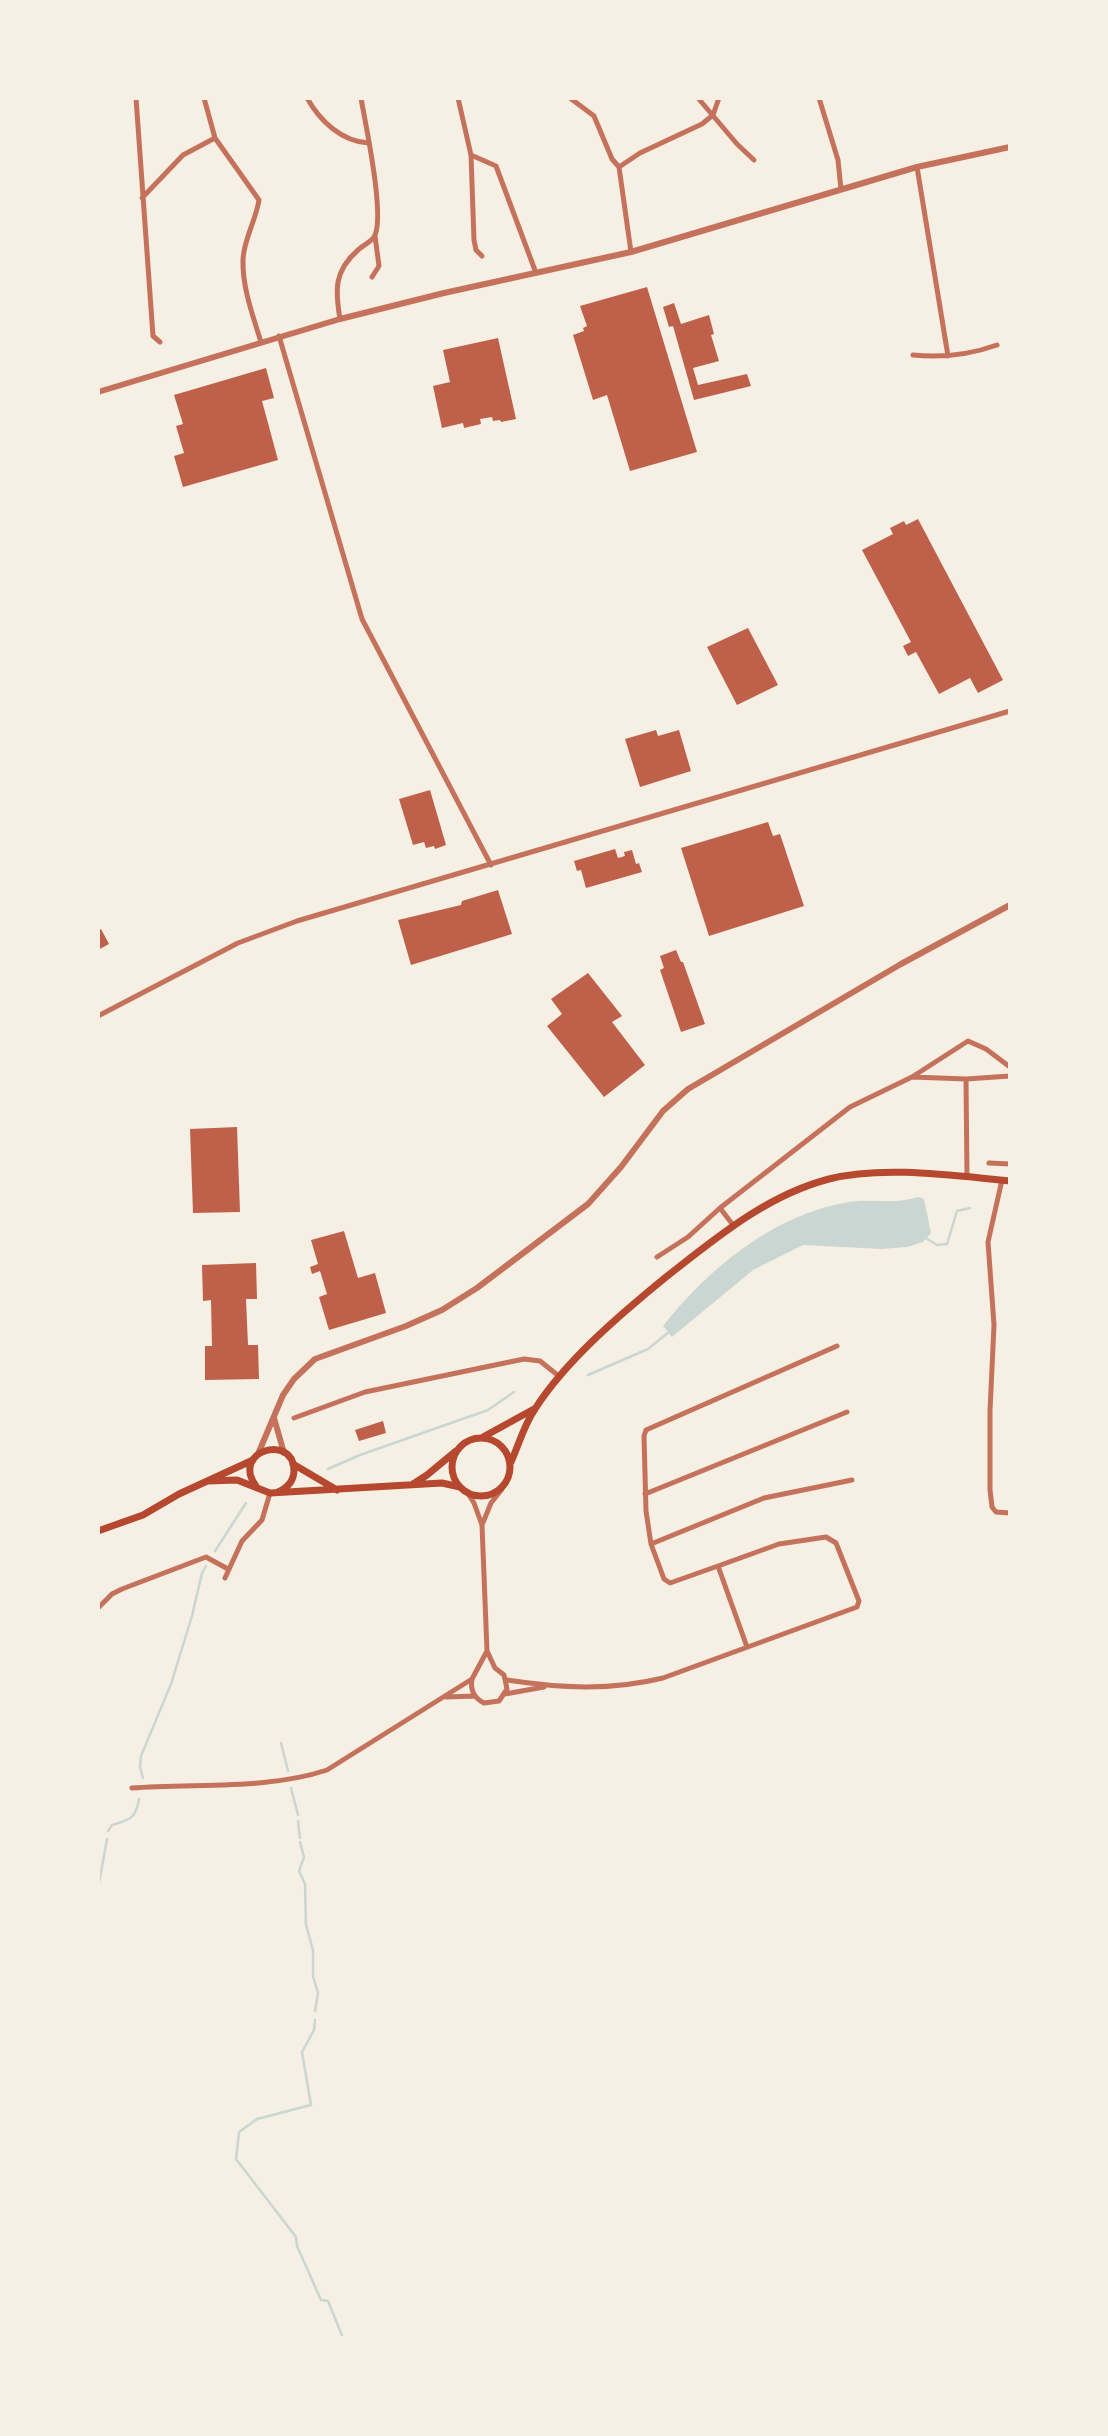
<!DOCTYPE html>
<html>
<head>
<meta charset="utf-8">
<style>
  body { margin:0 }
  #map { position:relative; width:1108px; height:2436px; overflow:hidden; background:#f6efe4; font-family:Karla,sans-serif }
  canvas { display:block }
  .frame { position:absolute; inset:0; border:100px solid #f6efe4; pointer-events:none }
</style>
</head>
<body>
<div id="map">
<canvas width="1108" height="2436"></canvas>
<div class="frame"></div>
</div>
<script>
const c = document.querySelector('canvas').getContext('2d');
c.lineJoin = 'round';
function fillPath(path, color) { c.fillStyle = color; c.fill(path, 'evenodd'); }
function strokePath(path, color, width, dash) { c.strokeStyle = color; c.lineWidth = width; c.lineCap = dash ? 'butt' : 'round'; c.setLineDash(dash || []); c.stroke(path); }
const water = new Path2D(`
  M918 1197 924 1199 931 1233 923 1242 907 1247 882 1249 803 1245 753 1270 672 1337 663 1326C709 1268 773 1215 848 1202 872 1198 895 1205 918 1197Z`);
const stream = new Path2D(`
  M926 1238 937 1245 947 1244 957 1211 970 1208
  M588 1375 648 1349 670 1331
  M328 1469 360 1455 488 1410 514 1392
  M215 1551 246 1503
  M281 1743 288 1771
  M143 1778 140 1767 141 1756 171 1684 192 1616 202 1573 206 1566
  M291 1788 298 1815
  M298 1821 300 1838
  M108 1831 112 1825C129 1820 136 1819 139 1799
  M300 1842 304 1857 299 1871 305 1884 306 1925 313 1950V1976L318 1993 315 2011
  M98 1889 107 1839
  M315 2020 314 2030 302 2052 311 2105 257 2119 239 2132 236 2159 296 2237 297 2246 321 2300 328 2301 343 2338`);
const building = new Path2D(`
  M647 287 697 452 630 471 607 395 593 400 573 335 584 331 583 328 587 326 580 306Z
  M674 303 681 324 709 315 714 334 711 335 719 361 693 368 698 385 747 374 751 386 694 400 673 326 669 327 663 307Z
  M498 338 516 419 501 422 500 420 493 421 492 417 480 419 481 424 464 428 463 423 442 428 433 386 450 382 443 350Z
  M266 368 274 398 262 401 278 460 183 487 174 456 184 453 176 426 183 424 174 395Z
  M918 519 1003 680 978 693 970 678 939 694 916 652 908 656 903 646 911 642 862 550 893 534 890 528 904 521 906 525Z
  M748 628 778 685 737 705 707 647Z
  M656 730 658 736 679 730 691 771 640 787 625 739Z
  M430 790 446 845 435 849 434 846 426 848 424 842 413 845 399 799Z
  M768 822 773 836 780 834 804 906 709 936 681 848Z
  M615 849 618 858 625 856 624 852 632 850 636 864 639 863 642 872 586 888 581 870 577 871 574 861Z
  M498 890 512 934 411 965 398 920 461 905 462 901Z
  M101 929 109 944 98 950V931Z
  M676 950 681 962H683L705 1024 681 1032 660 970 664 968 660 956Z
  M588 973 622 1016 612 1022 645 1065 604 1097 547 1026 562 1014 551 999Z
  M237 1127 240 1212 193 1213 190 1129Z
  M344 1231 358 1278 375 1273 386 1313 329 1330 319 1297 327 1294 320 1271 312 1274 310 1267 318 1264 311 1240Z
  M256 1263 257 1299H246L248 1345H258L259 1379 205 1380V1346H212L211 1300 203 1301 202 1265Z
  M383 1421 386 1433 359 1441 355 1430Z`);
const minor = new Path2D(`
  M136 98 153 336 160 342
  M204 98 215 138 259 200C256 220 244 239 243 259 242 287 253 316 261 342
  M307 98C320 121 342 142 369 143
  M458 98 471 155 496 166 536 273
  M570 98 594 116 612 159 619 167
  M698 98 737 144 754 160
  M819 98 838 160 841 189
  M471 155 474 240 476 250 482 256
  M917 167 948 356
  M142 198 183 155 215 138
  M631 252 619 167 640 153 702 124 713 115 719 98
  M372 277 379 266 375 236
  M340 319C335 290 334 271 358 250 362 246 371 242 374 237 386 218 365 122 361 98
  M279 336 362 619 491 865
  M913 355C943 358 969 355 997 345
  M98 1016 238 943 297 921 1010 711
  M912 1077 968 1041 986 1049 1010 1067
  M966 1079 967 1177
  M989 1163 1010 1164
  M1002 1180 988 1242 994 1325 990 1411V1490L992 1507 996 1512 1010 1513
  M720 1208 733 1225
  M657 1257 688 1237 720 1208 850 1107 912 1077 966 1079 1010 1076
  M294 1418 365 1392 524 1359 540 1361 560 1377
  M467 1492 474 1503 482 1525 487 1651 495 1668 504 1675 507 1689 499 1701 484 1703C474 1698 470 1690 472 1679
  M645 1494 847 1412
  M482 1525 491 1503 502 1489
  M651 1544 764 1498 852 1480
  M718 1566 670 1583 664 1579 651 1544 646 1511 644 1436 646 1430 837 1346
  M225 1578 242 1541 262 1520 270 1493
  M98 1608 112 1594 122 1589 206 1557 228 1569
  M507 1680C559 1688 610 1691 663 1678L857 1607 859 1601 836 1543 826 1537 779 1544 718 1566 747 1647
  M505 1694 544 1687
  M446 1697 475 1696
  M132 1788C195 1783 267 1790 327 1770L472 1679 487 1651`);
const tertiary = new Path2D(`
  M98 392 340 319 444 293 631 252 917 167 1010 147
  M274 1418 284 1453
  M258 1454 283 1395 294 1379 315 1359 406 1326 442 1310 477 1288 588 1204 621 1167 663 1111 688 1089 901 964 1010 905`);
const secondary = new Path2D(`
  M483 1437 534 1409
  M452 1467a29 29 0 1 1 58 0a29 29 0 1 1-58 0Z
  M511 1462C519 1444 524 1425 535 1409 566 1360 622 1313 666 1277 716 1238 767 1195 829 1179 883 1165 956 1176 1010 1181
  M293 1464 337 1490
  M208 1481 237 1480 270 1493 442 1483 460 1487
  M413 1484 427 1475 456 1451
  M256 1486C230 1451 293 1433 294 1470 294 1481 287 1488 278 1492
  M98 1531 143 1515 179 1494 253 1460`);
fillPath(water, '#c9d6d2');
strokePath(stream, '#c9d6d2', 2.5);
fillPath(building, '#bf614a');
strokePath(minor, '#c5725c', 5);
strokePath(tertiary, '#c5725c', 6);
strokePath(secondary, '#b5482f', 7);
</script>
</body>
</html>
